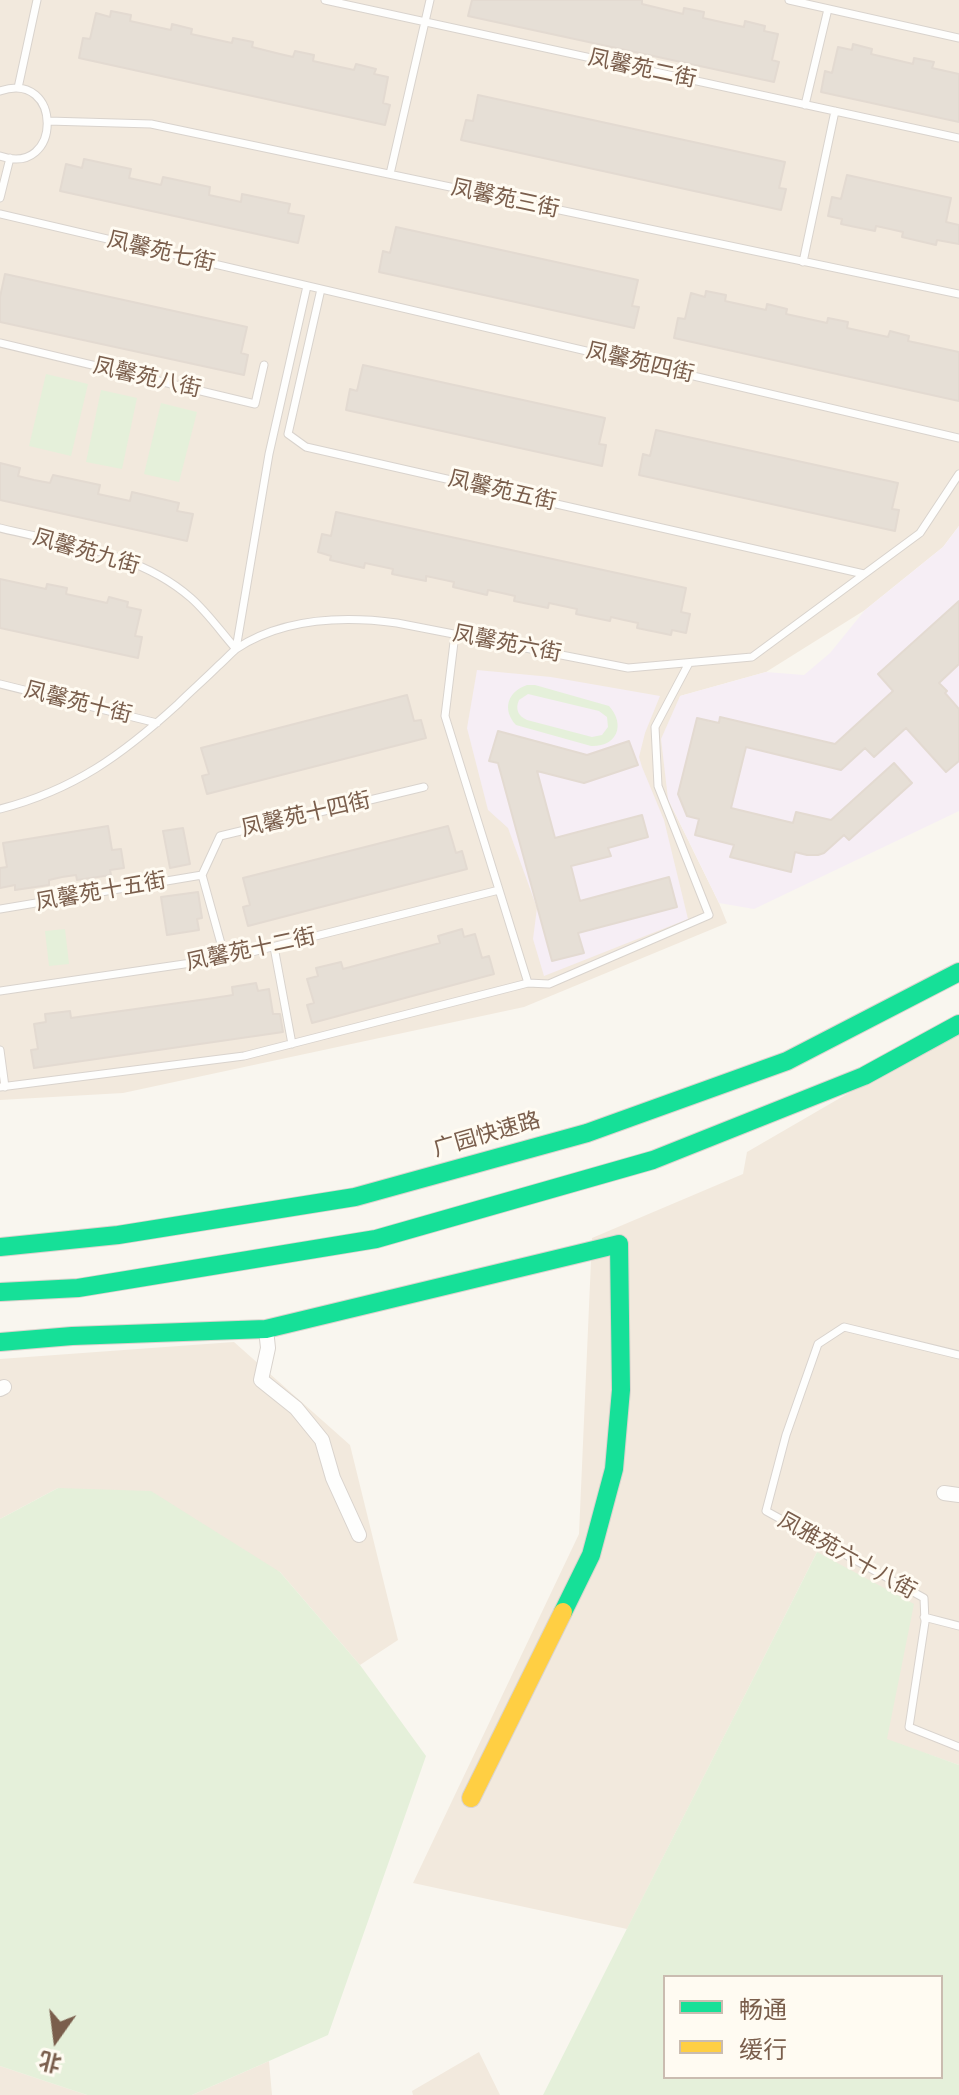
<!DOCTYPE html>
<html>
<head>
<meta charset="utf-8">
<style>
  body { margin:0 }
  #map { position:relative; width:959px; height:2095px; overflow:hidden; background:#f9f6ef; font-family:"PT Sans","Noto Sans SC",sans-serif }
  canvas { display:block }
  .legend { position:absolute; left:663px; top:1975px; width:280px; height:104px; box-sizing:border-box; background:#fffbf2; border:2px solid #cabcb0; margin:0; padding:10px 14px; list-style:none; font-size:24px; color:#7a5e4c }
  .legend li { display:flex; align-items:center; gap:16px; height:40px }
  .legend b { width:40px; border:2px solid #cabcb0 }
  .north { position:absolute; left:16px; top:1999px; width:80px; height:80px; -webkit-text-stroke:6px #fffbf2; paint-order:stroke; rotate:194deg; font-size:22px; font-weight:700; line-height:32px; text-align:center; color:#7a5e4c }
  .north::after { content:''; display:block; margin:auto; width:28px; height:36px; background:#7a5e4c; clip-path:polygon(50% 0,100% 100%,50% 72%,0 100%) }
</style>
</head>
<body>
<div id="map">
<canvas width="959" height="2095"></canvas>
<ul class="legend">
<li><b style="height:10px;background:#16e098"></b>畅通</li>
<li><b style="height:10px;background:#ffcf43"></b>缓行</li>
</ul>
<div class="north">北</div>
</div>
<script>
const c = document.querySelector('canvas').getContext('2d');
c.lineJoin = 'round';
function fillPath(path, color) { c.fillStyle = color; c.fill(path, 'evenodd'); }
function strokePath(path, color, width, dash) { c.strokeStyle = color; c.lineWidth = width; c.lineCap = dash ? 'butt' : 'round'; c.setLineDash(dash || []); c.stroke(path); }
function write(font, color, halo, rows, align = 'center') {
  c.font = font + ' "PT Sans","Noto Sans SC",sans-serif'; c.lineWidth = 6; c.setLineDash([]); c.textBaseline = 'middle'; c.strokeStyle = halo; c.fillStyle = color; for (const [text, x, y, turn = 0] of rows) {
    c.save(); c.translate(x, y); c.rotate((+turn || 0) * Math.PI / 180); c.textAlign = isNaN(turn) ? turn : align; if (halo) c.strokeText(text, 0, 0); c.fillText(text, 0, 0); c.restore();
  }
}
const residential = new Path2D(`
  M0 0H959V526L943 547 865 610 766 672 680 696 668 799 719 903 727 923 524 1007 123 1093 0 1100Z
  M959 1029V1765L887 1740 817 1552 627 1929 413 1883 579 1534 592 1238 743 1174 747 1152Z
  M234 1342 350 1445 398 1640 360 1665 280 1572 58 1488 0 1519V1359Z
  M479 2052 500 2095H413L412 2091Z
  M269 2061 272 2095H192Z
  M0 2066 87 2095H0Z`);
const education = new Path2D(`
  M959 526V811L754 909 719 903 668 799 661 739 680 696 766 672 804 675 830 653 865 610 943 547Z
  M477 670 551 677 660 696 645 733 639 757 642 767 664 820 688 919 544 976 533 939 537 908 508 828 488 810 467 728Z`);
const green = new Path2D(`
  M46 374 88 384 71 456 29 446Z
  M101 390 137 398 122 469 86 462Z
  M161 403 197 412 179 482 144 474Z
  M527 685H535L609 706C626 725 617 747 591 746L516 725C502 710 507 692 527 685ZM528 694 599 711 607 717 608 727 602 735 592 737 527 720C518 716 515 709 519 700Z
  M65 929 69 964 49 966 45 931Z
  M58 1488 151 1491 280 1572 360 1665 426 1756 328 2035 192 2095H87L0 2066V1519Z
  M817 1552 914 1604 887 1739 959 1765V2095H543ZM665 1977H941V2077H665Z`);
const building = new Path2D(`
  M472 0H642V4L683 14 684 8 704 12 703 18 730 24 744 27 745 21 765 26 764 31 778 34 772 60 779 62 774 82 468 16Z
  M111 11 131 15 130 21 157 27 171 30 172 24 192 29 191 34 218 40 232 43 233 38 253 42 252 47 280 54 293 57 295 51 314 55 313 61 354 70 356 64 376 69 374 74 388 77 383 103 390 105 385 125 79 58 83 38 90 39 96 13 110 17Z
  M853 44 872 49 871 54 913 64 914 58 934 62 932 68 959 74V122L821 92 825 71 832 73 838 47 852 50Z
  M478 95 785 162 779 188 786 189 781 210 461 140 466 120 473 121Z
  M84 159 131 169 129 178 161 185 163 177 210 187 209 195 241 202 242 194 290 204 288 213 304 216 298 243 60 191 66 164 82 168Z
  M847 175 951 198 946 222 959 225V244L937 240 936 245 902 237 903 232 890 229 876 226 875 231 841 224 842 219 828 216 832 197 841 199Z
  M396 227 638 280 632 306 639 307 634 328 379 272 383 251 390 253Z
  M5 274 247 327 241 353 248 355 244 375 0 322V297Z
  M706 291 726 295 725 301 766 310 767 304 787 309 786 314 827 323 828 318 848 322 847 328 888 337 890 331 909 336 908 341 959 352V401L674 338 678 318 685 319 691 293 705 297Z
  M363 365 605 418 599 444 606 445 602 466 346 410 350 389 357 391Z
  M656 430 898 483 892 509 899 510 895 531 639 475 643 454 650 456Z
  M0 463 20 468 18 476 34 480 50 483 53 475 100 485 98 494 130 501 132 492 179 503 177 511 193 514 187 541 0 500Z
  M336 512 686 588 681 612 690 614 686 633 672 630 671 635 637 628 638 623 624 620 611 617 610 621 576 614 577 609 549 603 548 608 514 601 515 596 502 593 488 590 487 595 453 587 454 582 426 576V581L392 574 393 569 365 563 364 568 330 560 331 556 318 552 322 534 331 536Z
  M0 579 46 589 47 584 67 588 66 594 107 603 109 597 128 602 127 607 141 610 135 636 142 637 138 658 0 628Z
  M959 601V664L939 683 947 691 945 693 959 709V761L946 772 906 728 874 757 865 748 841 770 746 747 731 808 793 823 796 812 831 820 894 763 912 783 849 840 844 835 824 853 818 855H807L795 852 791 872 730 857 734 845 695 835 699 819 687 816 678 794 697 718 719 723 720 717 835 744 893 691 878 674Z
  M407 695 414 721 421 720 426 738 207 794 202 776 209 774 201 748Z
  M498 731 587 755 629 741 638 765 584 783 537 771 555 838 642 815 648 837 608 848 611 856 571 866 580 901 669 877 677 907 578 933 584 953 552 961 498 763 489 761Z
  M108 826 112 850 121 849 124 868 110 870 111 875 77 880 76 875 62 877 49 880V885L15 890V885L0 888V868L7 867 3 843Z
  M448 826 456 853 462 851 467 869 248 926 243 907 250 905 243 878Z
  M183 828 190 864 170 868 163 831Z
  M198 892 202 918 197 919 199 930 167 935 161 897Z
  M462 929 464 937 475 934 482 958 489 956 494 974 312 1023 307 1005 314 1003 307 979 318 976 316 968 341 962 343 969 440 943 438 936Z
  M256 983 258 991 269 989 273 1014H280L283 1032 34 1068 31 1050 38 1049 34 1024 46 1022 45 1014 70 1011 71 1018 207 999 233 995 232 987Z`);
const lane = new Path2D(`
  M325 0 959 138
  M789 0 959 38
  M18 88 37 0
  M0 91C63 69 63 178 0 156
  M805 105 828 9
  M48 121 151 124 959 294
  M390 174 430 0
  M0 198 10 158
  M0 214 959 438
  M803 262 835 111
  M321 289 288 434 306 447 864 574
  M0 343 255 404 264 365
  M0 528C65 544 139 552 191 598 208 613 221 632 236 649
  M236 649 269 454 307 286
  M0 684 157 723
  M0 809C74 790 122 755 178 704 191 691 205 679 218 666 224 661 230 654 236 649 283 618 344 616 397 623L628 668 752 657 920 533 959 474
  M0 909 202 875
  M274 947 292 1044
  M225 958 202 875 220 836 424 787
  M528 983 549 984 709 915 658 786 655 727 689 663
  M0 991 232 957 499 890
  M0 1050 5 1087
  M0 1087 244 1056 528 983 445 716 455 634
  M959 1355 844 1327 818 1344 786 1435 766 1511 924 1598 925 1622 909 1727 959 1747
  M924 1617 959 1626`);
const street = new Path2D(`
  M266 1329 268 1348 261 1380 296 1408 322 1440 333 1478 359 1535
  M0 1389 4 1387
  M944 1493 959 1495`);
const fast = new Path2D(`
  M0 1247 118 1235 355 1197 587 1133 787 1061 959 972
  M0 1292 78 1288 376 1239 653 1160 864 1076 959 1024
  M0 1342 72 1336 266 1329 619 1244 621 1390 614 1469 591 1555 563 1612`);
const slow = new Path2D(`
  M471 1798 563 1612`);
const streetNames = [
  ["凤馨苑二街",642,69,12],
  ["凤馨苑三街",505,199,12],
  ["凤馨苑七街",161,252,13],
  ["凤馨苑四街",640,363,13],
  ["凤馨苑八街",147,378,13],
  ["凤馨苑五街",502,491,13],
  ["凤馨苑九街",86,552,16],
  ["凤馨苑六街",507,644,11],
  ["凤馨苑十街",78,703,14],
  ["凤馨苑十四街",306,815,-13],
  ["凤馨苑十五街",101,892,-10],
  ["凤馨苑十二街",251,950,-12],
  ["广园快速路",487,1135,-16],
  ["凤雅苑六十八街",847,1556,29]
];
fillPath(residential, '#f2e9dd');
fillPath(education, '#f6eef5');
fillPath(green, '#e5f0da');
fillPath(building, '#e6dfd6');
strokePath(building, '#e3dad1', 2);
strokePath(lane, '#d9d3cd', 9);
strokePath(street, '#d9d3cd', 16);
strokePath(fast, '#dad3cd', 20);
strokePath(slow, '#dad3cd', 20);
strokePath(lane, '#fefefd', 7);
strokePath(street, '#fefefd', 14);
strokePath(fast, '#16e098', 18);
strokePath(slow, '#ffcf43', 18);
write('22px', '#7a5e4c', '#fffbf2', streetNames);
</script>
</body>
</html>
